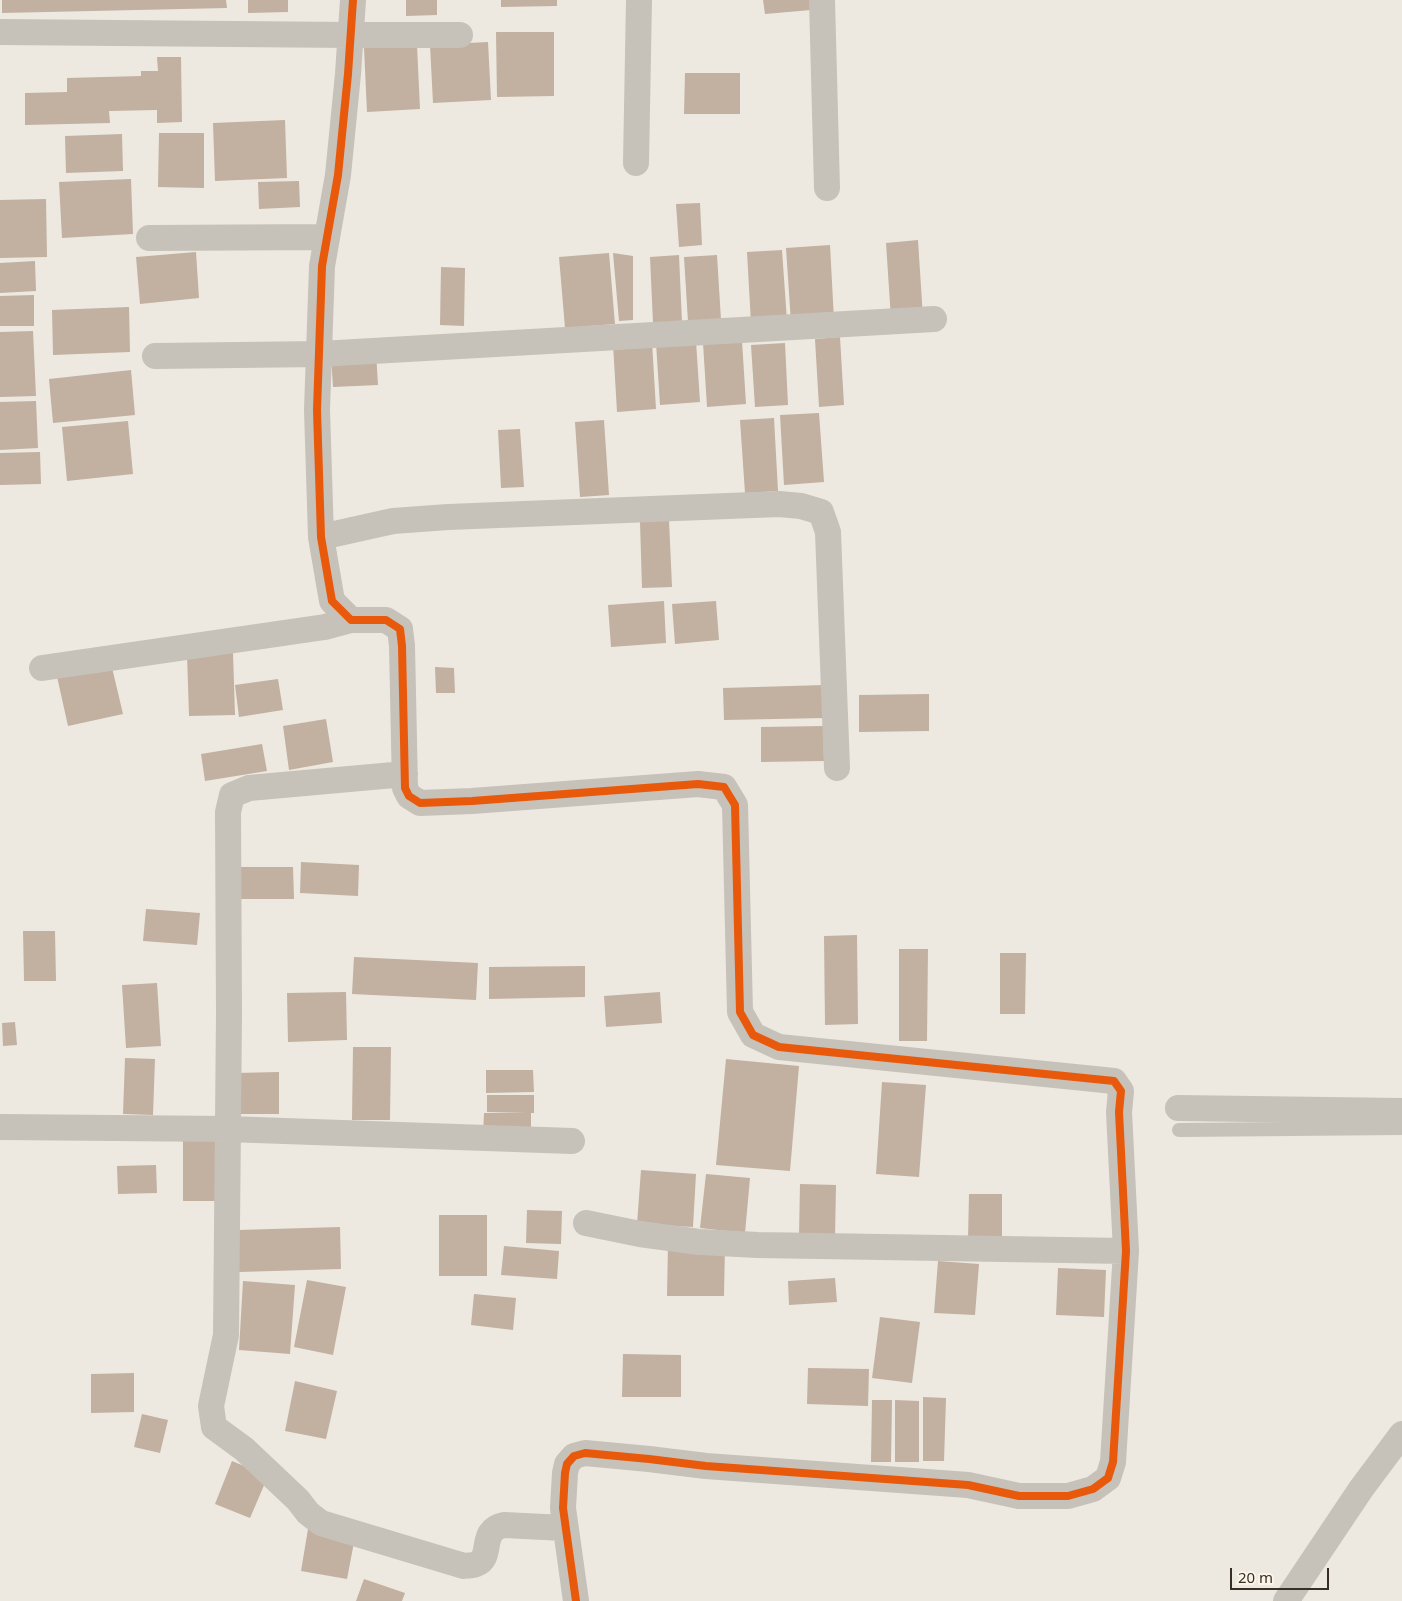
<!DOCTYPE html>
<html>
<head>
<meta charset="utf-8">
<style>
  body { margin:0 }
  #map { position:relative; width:1402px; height:1601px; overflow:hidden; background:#ede9e0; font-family:"Noto Sans",sans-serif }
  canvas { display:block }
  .scale { position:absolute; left:1230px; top:1568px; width:99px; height:22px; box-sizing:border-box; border:2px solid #372f27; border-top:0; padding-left:6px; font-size:15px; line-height:18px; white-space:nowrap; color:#372f27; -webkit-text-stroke:4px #faf5e7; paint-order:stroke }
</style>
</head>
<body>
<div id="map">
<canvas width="1402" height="1601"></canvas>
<div class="scale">20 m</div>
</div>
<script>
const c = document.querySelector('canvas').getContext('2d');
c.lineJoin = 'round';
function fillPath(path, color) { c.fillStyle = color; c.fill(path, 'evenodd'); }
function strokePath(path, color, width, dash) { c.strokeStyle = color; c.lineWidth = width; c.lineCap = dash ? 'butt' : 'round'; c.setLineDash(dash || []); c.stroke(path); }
const building = new Path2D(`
  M2 0H226L227 8 2 13Z
  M248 0H288V12L248 13Z
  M406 0H437V15L406 16Z
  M501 0H557V6L501 7Z
  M763 0H811V10L765 14Z
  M496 32H554V96L497 97Z
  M488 42 491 100 433 103 430 45Z
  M417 45 420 109 367 112 364 48Z
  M157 57H181L182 122 157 123V110L109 111 110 123 25 125V93L67 92V78L141 76V71H158Z
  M685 73H740V114H684Z
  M285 120 287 178 215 181 213 123Z
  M159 133H204V188L158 187Z
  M122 134 123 171 66 173 65 136Z
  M131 179 133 234 62 238 59 182Z
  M299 181 300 207 259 209 258 182Z
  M46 199 47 257 0 258V200Z
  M700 203 702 245 679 247 676 204Z
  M918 240 923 318 891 319 886 243Z
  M830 245 834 320 791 323 786 248Z
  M782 250 787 321 751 323 747 252Z
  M196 252 199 298 140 304 136 257Z
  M609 253 615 324 565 328 559 257Z
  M613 253 633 256V320L619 321Z
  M679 255 682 322 653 323 650 257Z
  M717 255 721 320 688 322 684 257Z
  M35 261 36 291 0 293V263Z
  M441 267 465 268 464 326 440 325Z
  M34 295V326H0V296Z
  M129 307 130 352 53 355 52 310Z
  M33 331 36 396 0 397V332Z
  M840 337 844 405 819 407 815 339Z
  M696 341 700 402 660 405 656 343Z
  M742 341 746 404 707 407 703 343Z
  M652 342 656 409 617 412 613 344Z
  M785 343 788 405 755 407 751 345Z
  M376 352 378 385 333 387 331 355Z
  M131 370 135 415 53 423 49 379Z
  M36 401 38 448 0 450V402Z
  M819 413 824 482 784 485 780 415Z
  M774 418 778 491 745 493 740 420Z
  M604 420 609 495 580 497 575 422Z
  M128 421 133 474 67 481 62 427Z
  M520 429 524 487 501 488 498 430Z
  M40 452 41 484 0 485V453Z
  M669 520 672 587 642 588 640 522Z
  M664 601 666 643 611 647 608 605Z
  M716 601 719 640 675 644 672 604Z
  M233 653 235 715 189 716 187 655Z
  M110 659 123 714 68 726 56 672Z
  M435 667 454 668 455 693H436Z
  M278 679 283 710 239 717 235 685Z
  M825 685V718L724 720 723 688Z
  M929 694V731L859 732V695Z
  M326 719 333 762 289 770 283 726Z
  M823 726 824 761 761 762V727Z
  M262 744 267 771 205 781 201 754Z
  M301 862 359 865 358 896 300 893Z
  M234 867H293L294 899H234Z
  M146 909 200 913 197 945 143 941Z
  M23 931H55L56 981H24Z
  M857 935 858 1024 825 1025 824 936Z
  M899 949H928L927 1041H899Z
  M1000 953H1026L1025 1014H1000Z
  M354 957 478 963 476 1000 352 994Z
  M585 966V997L489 999V967Z
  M157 983 161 1046 126 1048 122 985Z
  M346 992 347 1040 288 1042 287 993Z
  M660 992 662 1023 606 1027 604 996Z
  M15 1022 17 1045 3 1046 2 1023Z
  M353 1047H391L390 1120H352Z
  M125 1058 155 1059 153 1115 123 1114Z
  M726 1059 799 1066 790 1171 716 1165Z
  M486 1070H533L534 1092 486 1093Z
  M279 1072V1114H235V1073Z
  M882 1082 926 1085 919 1177 876 1174Z
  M487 1095H534V1113H531V1136L483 1135 484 1113H526L487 1112Z
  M183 1135H216V1201H183Z
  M156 1165 157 1193 118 1194 117 1166Z
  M641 1170 696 1174 693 1227 637 1224Z
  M706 1174 750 1178 745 1233 700 1228Z
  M800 1184 836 1185 835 1238 799 1237Z
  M969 1194H1002V1240L968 1239Z
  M527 1210 562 1211 561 1244 526 1243Z
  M439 1215H487V1276H439Z
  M340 1227 341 1269 239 1272 238 1230Z
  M668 1244H725L724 1296H667Z
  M504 1246 559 1251 557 1279 501 1275Z
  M938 1261 979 1264 975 1315 934 1313Z
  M1058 1268 1106 1270 1104 1317 1056 1315Z
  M835 1278 837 1302 789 1305 788 1281Z
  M307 1280 346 1287 333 1355 294 1347Z
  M243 1281 295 1285 290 1354 239 1350Z
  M474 1294 516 1298 513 1330 471 1325Z
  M880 1317 920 1322 912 1383 872 1378Z
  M623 1354 681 1355V1397H622Z
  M808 1368 869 1369 868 1406 807 1404Z
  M134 1373V1412L91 1413V1374Z
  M295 1381 337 1391 326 1439 285 1431Z
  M923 1397 946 1398 944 1461H923Z
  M872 1400H892L891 1462H871Z
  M895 1400 919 1401V1462H895Z
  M142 1414 168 1420 160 1453 134 1447Z
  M232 1461 268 1476 250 1518 215 1504Z
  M308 1529 355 1537 347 1579 301 1571Z
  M364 1579 405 1593 402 1601H356Z`);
const service = new Path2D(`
  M1179 1130 1402 1128`);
const minor = new Path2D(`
  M353 0 348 74 338 175 322 266 317 410 321 537 332 601 351 620H386L400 629 402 646 405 788 409 796 420 803 472 801 698 784 724 787 735 805 740 1012 753 1035 779 1047 1114 1081 1121 1091 1119 1112 1126 1251 1113 1462 1108 1478 1093 1489 1068 1496H1019L968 1485 706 1466 649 1459 585 1453 574 1456 567 1464 565 1473 563 1508 576 1601
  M822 0 827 188
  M0 32 351 35H460
  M636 163 639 0
  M149 238 327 237
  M155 356 320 354 934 319
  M321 537 393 521 448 517 779 504 801 506 821 512 828 532 837 768
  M42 668 325 627 351 620
  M405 774 249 788 232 795 228 812 229 1014 226 1335 211 1406 214 1427 244 1449 298 1500 308 1513 321 1523 464 1566C468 1565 473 1566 476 1564 494 1558 478 1530 504 1525L564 1528
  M1178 1108 1402 1111
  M0 1127 227 1129 572 1141
  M586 1223 640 1234 699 1242 758 1245 1126 1251
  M1286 1601 1361 1489 1402 1434`);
const cycleway = new Path2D(`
  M353 0 348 74 338 175 322 266 317 410 321 537 332 601 351 620H386L400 629 402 646 405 788 409 796 420 803 472 801 698 784 724 787 735 805 740 1012 753 1035 779 1047 1114 1081 1121 1091 1119 1112 1126 1251 1113 1462 1108 1478 1093 1489 1068 1496H1019L968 1485 706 1466 649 1459 585 1453 574 1456 567 1464 565 1473 563 1508 576 1601`);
fillPath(building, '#c2b0a1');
strokePath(service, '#c6c1b9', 14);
strokePath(minor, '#c6c1b9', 26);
strokePath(cycleway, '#e8590c', 8);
</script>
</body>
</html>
